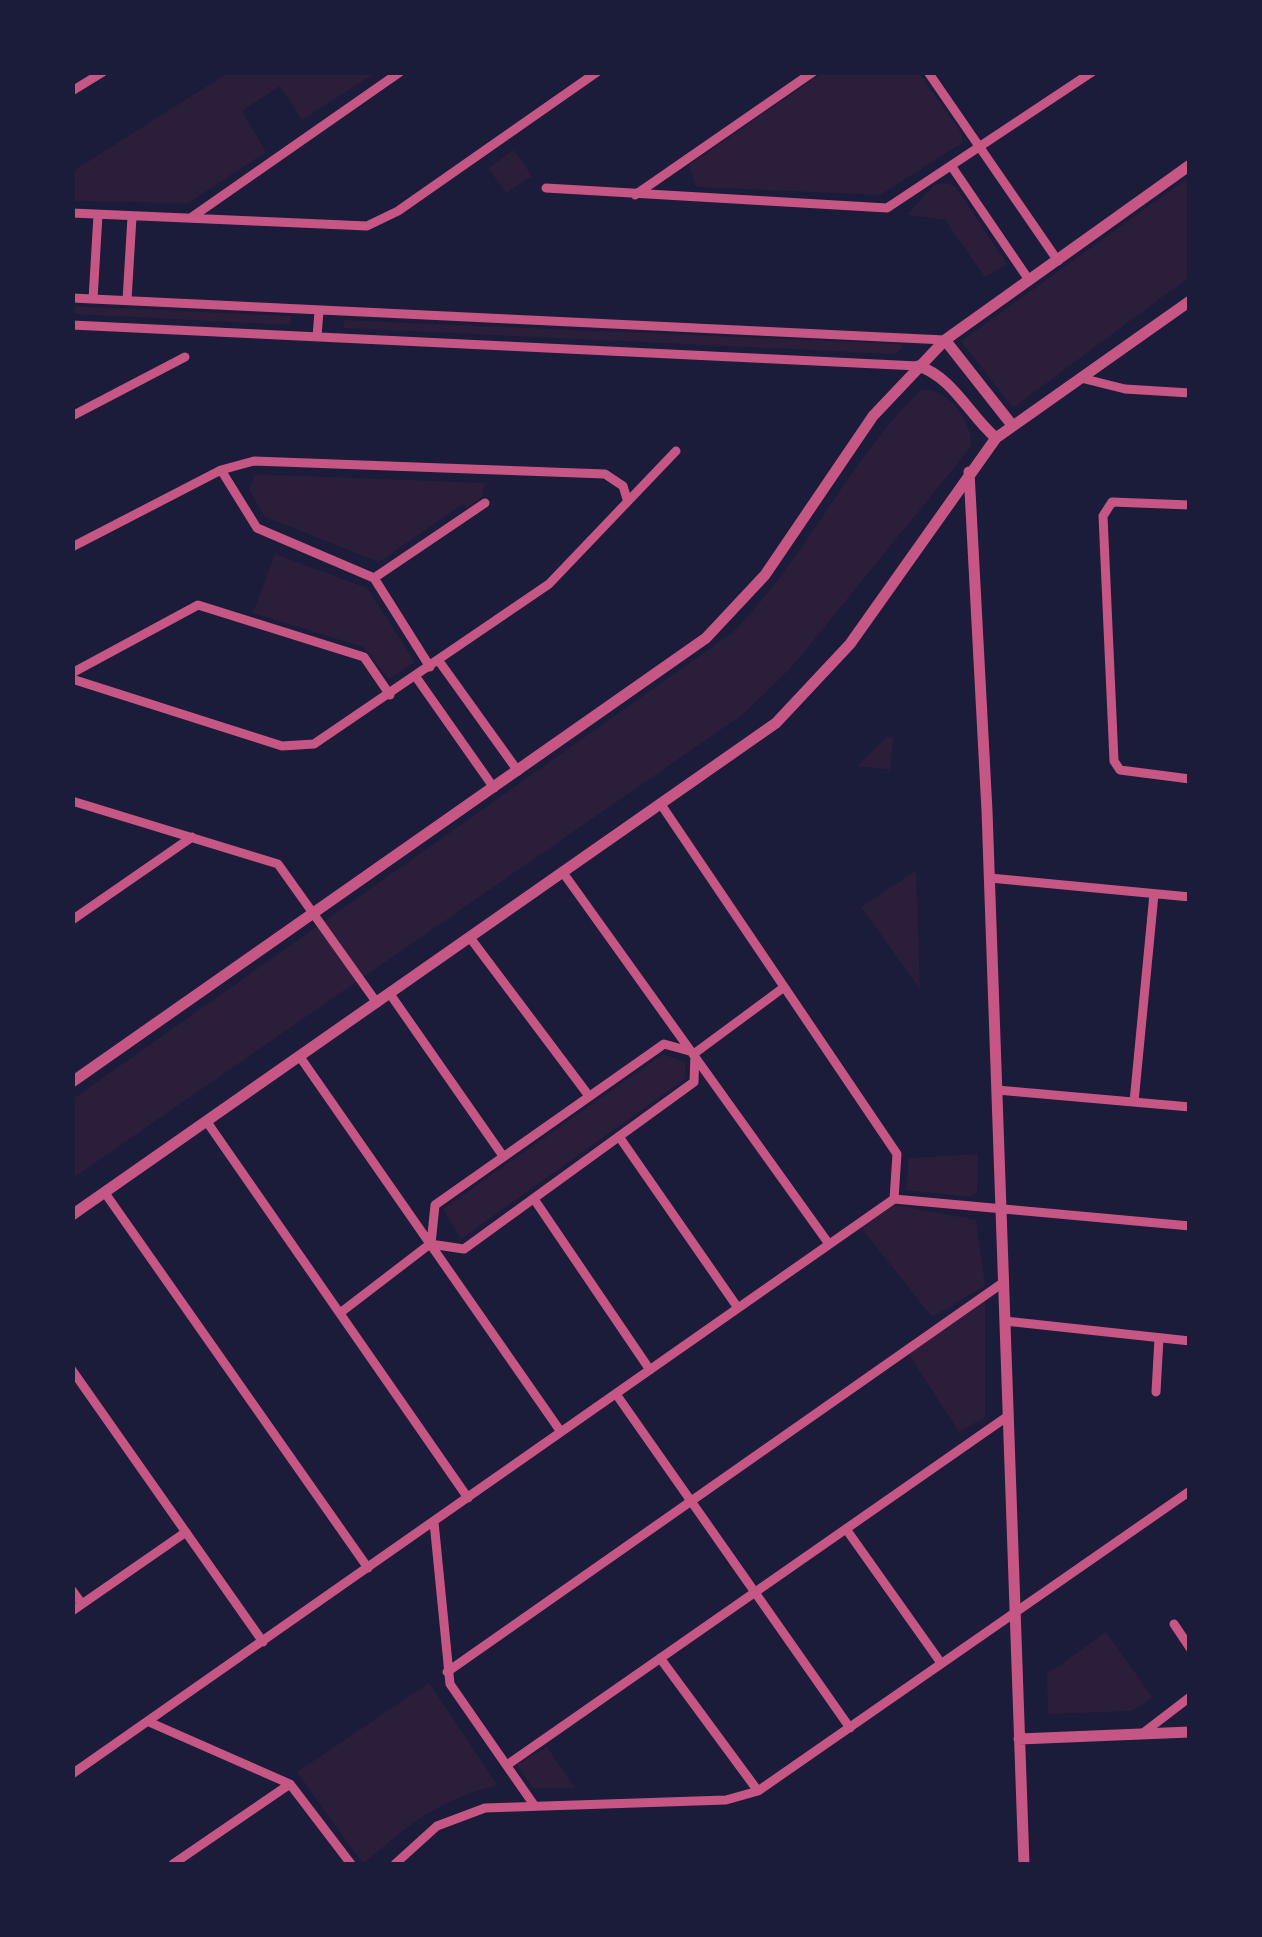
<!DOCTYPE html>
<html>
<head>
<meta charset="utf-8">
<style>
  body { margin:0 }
  #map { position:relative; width:1262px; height:1937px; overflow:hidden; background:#1b1b3a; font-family:"Fira Sans",sans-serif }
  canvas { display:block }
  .frame { position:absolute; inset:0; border:75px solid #1b1b3a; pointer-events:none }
</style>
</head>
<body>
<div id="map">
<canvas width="1262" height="1937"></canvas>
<div class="frame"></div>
</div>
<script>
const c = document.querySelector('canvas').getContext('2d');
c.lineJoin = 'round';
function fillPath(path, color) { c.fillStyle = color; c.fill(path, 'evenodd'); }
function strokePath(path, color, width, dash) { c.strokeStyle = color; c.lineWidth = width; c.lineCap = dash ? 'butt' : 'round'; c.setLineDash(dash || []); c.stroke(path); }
const green = new Path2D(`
  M228 73H375L302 120 280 86 242 111 266 152 188 203 73 201V171Z
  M822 73H919L961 132 962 143 880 195 696 187 689 165Z
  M514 150 532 176 506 193 488 168Z
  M1189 177V277L1013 408 961 341Z
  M947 183 956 187 1007 264 985 277 945 220 907 215 934 185Z
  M72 306 291 316V325L73 314Z
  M344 320 900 344 903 347 895 354 344 328Z
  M921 390C946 385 974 424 971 447L790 669 742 715 73 1178V1099L732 633C806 560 846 462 921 390Z
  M255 474 485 483 482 497 467 508 463 504 379 562 265 517 249 490Z
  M275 554 367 588 415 662 389 679 363 647 253 613Z
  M886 737 893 738 890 770 858 766Z
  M916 871 920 989 861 907Z
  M663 1054 685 1062V1079L461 1239 443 1209Z
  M978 1154 977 1192 970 1197 906 1190 909 1158Z
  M891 1204 976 1220 985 1286 932 1317 859 1225Z
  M985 1300V1417L959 1432 908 1353Z
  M1106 1632 1152 1697 1132 1711 1048 1714 1047 1674Z
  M429 1683 497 1785C435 1802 411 1823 363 1864L297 1772Z
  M547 1747 575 1788H533L516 1765Z`);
const minor = new Path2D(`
  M928 72 1058 261
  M72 91 103 72
  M952 167 1029 280
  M546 188 887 208 1092 72
  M635 195 813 72
  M72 213 367 226 398 211 597 72
  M192 217 400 72
  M72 298 945 340
  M93 299 98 215
  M127 300 132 217
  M72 325 918 366
  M317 337 319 311
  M1081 378 1125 389 1190 393
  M72 416 185 357
  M221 470 257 528 374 578 430 667
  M1190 505 1112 502 1103 516 1114 761 1120 770 1190 779
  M72 547 221 470 254 461 605 474 623 486 627 499
  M374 578 485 503
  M439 661 518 771
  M72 673 198 605 364 657 390 695
  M416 677 494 788
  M72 679 282 746 314 744 549 584 676 451
  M72 801 278 864 377 1003
  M662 806 897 1154 894 1199
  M564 874 829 1244
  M990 878 1190 897
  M72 920 192 837
  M471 939 589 1096
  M390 994 503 1156
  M300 1057 561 1432
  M997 1090 1190 1107
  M1134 1102 1154 894
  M207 1122 468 1498
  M620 1138 738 1308
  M105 1193 368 1568
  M534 1199 650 1370
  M431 1244 435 1205 664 1044 693 1052
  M340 1313 430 1244 464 1249 694 1082 695 1053 783 988
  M1005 1321 1190 1341
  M72 1370 263 1642
  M1156 1392 1159 1338
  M616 1394 850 1728
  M434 1522 450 1684 534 1805
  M846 1529 941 1663
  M72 1590 82 1604
  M72 1611 186 1532
  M1174 1624 1190 1648
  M660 1658 758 1791
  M447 1672 1004 1282
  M149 1722 290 1784 351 1864
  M1143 1733 1190 1697
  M507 1765 1008 1416
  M72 1774 894 1199 1190 1226
  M173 1864 290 1784
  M395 1864 437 1826 485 1808 726 1800 758 1791 1190 1491`);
const tertiary = new Path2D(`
  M945 340 1012 425
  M918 366C953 377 969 415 996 438
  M969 472 987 811 1024 1864
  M72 1082 706 638 765 575 873 416 945 340 1190 165
  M72 1215 776 723 850 644 996 438 1190 301
  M1019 1739 1190 1732`);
fillPath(green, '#2a1e3b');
strokePath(minor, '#c65784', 9);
strokePath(tertiary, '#c65784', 11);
</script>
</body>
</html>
